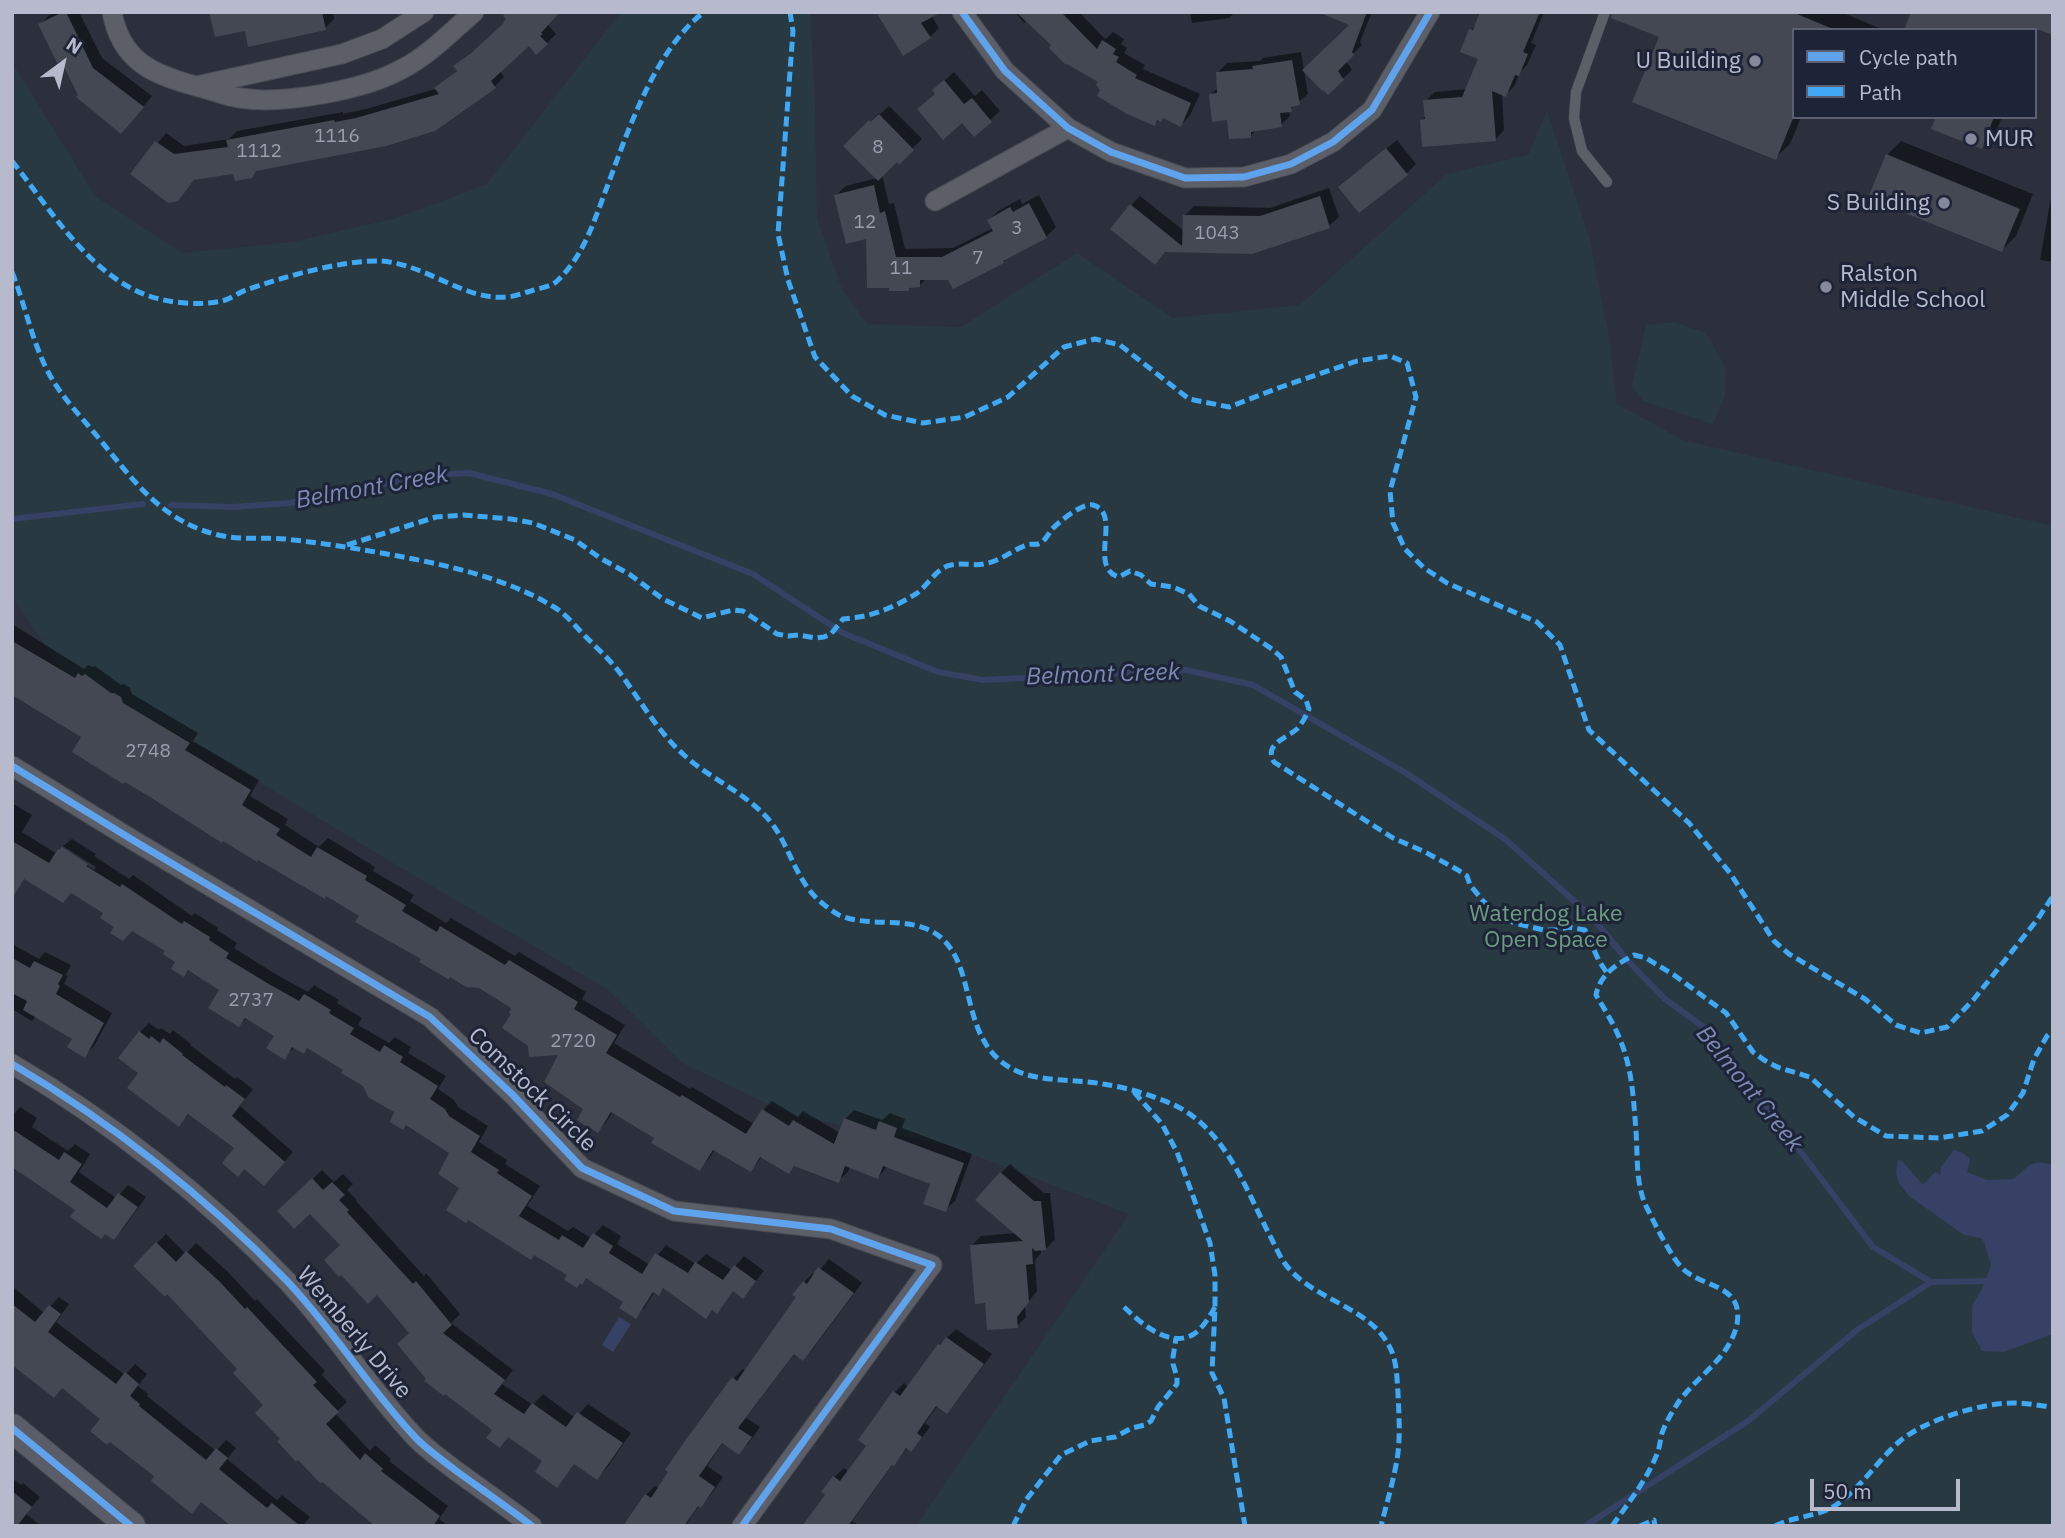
<!DOCTYPE html>
<html>
<head>
<meta charset="utf-8">
<style>
  body { margin:0 }
  #map { position:relative; width:2065px; height:1538px; overflow:hidden; background:#2b303c; font-family:"IBM Plex Sans",sans-serif }
  canvas { display:block }
  .frame { position:absolute; inset:0; border:14px solid #b6bacc; pointer-events:none }
  .legend { position:absolute; left:1792px; top:28px; width:245px; height:91px; box-sizing:border-box; background:#1e2437; border:2px solid #5b6073; margin:0; padding:9px 12px; list-style:none; font-size:21px; color:#b6bacc }
  .legend li { display:flex; align-items:center; gap:14px; height:35px }
  .legend b { width:35px; border:2px solid #5b6073 }
  .north { position:absolute; left:28px; top:28px; width:70px; height:70px; -webkit-text-stroke:5px #1e2437; paint-order:stroke; rotate:33deg; font-size:19px; font-weight:700; line-height:28px; text-align:center; color:#b6bacc }
  .north::after { content:''; display:block; margin:auto; width:24px; height:32px; background:#b6bacc; clip-path:polygon(50% 0,100% 100%,50% 72%,0 100%) }
  .scale { position:absolute; left:1810px; top:1479px; width:150px; height:32px; box-sizing:border-box; border:4px solid #b6bacc; border-top:0; padding-left:9px; font-size:21px; line-height:24px; white-space:nowrap; color:#b6bacc; -webkit-text-stroke:5px #1e2437; paint-order:stroke }
</style>
</head>
<body>
<div id="map">
<canvas width="2065" height="1538"></canvas>
<div class="frame"></div>
<ul class="legend">
<li><b style="height:9px;background:#60a3ed"></b>Cycle path</li>
<li><b style="height:9px;background:#3fa9f5"></b>Path</li>
</ul>
<div class="north">N</div>
<div class="scale">50 m</div>
</div>
<script>
const c = document.querySelector('canvas').getContext('2d');
c.lineJoin = 'round';
function fillPath(path, color) { c.fillStyle = color; c.fill(path, 'evenodd'); }
function strokePath(path, color, width, dash) { c.strokeStyle = color; c.lineWidth = width; c.lineCap = dash ? 'butt' : 'round'; c.setLineDash(dash || []); c.stroke(path); }
function write(font, color, halo, rows, align = 'center') {
  c.font = font + ' "IBM Plex Sans",sans-serif'; c.lineWidth = 6; c.setLineDash([]); c.textBaseline = 'middle'; c.strokeStyle = halo; c.fillStyle = color; for (const [text, x, y, turn = 0] of rows) {
    c.save(); c.translate(x, y); c.rotate((+turn || 0) * Math.PI / 180); c.textAlign = isNaN(turn) ? turn : align; if (halo) c.strokeText(text, 0, 0); c.fillText(text, 0, 0); c.restore();
  }
}
const green = new Path2D(`
  M621 12H810L815 102 817 218 842 289 867 324 961 327 1077 253 1173 318 1300 305 1447 174 1528 155 1547 111 1589 237 1609 337 1617 404 1683 440 2053 526V1526H916L1129 1214 947 1145 791 1115 682 1063 607 989 396 865 218 757 62 671 12 596V62L95 196 182 253 292 242 397 218 487 184Z
  M1674 322 1706 333 1726 368 1725 396 1713 424 1643 401 1632 386 1646 325Z`);
const water = new Path2D(`
  M1954 1150 1963 1153 1970 1159 1967 1172 1987 1180 2014 1179C2028 1166 2032 1158 2053 1165V1334L2003 1352 1982 1351 1972 1332V1306L1983 1287 1991 1265 1984 1242 1981 1238 1964 1235 1909 1196 1899 1183 1896 1173 1898 1159 1903 1162 1922 1184C1928 1183 1930 1175 1936 1172L1940 1175 1941 1167Z
  M619 1317 631 1324 613 1352 602 1345Z`);
const shadow = new Path2D(`
  M56 12H79L102 58 152 96 130 122 80 95 62 59 40 25 49 15Z
  M211 12H333L334 19 325 28 246 29Z
  M878 12 930 13 939 28 930 37Z
  M1015 12H1079L1105 39 1113 32 1124 39 1121 44 1127 48 1124 53 1145 65 1143 69 1200 94 1190 115 1181 125 1164 117 1154 124 1102 90 1100 81 1054 45 1027 20 1024 23Z
  M1190 12H1235L1229 18 1192 23Z
  M1329 12H1372L1360 42 1362 45 1346 61 1352 70 1328 93 1304 70 1308 94 1289 110 1290 116 1281 125 1257 129 1251 136 1228 118 1211 94 1219 87 1217 73 1227 63 1260 61 1263 58 1301 52 1304 70 1352 25Z
  M1482 12H1544L1531 43 1536 45 1527 65 1520 72 1515 85 1506 95 1502 93 1504 130 1495 140 1422 120 1427 115 1425 101 1435 92 1468 89 1480 58 1471 30 1477 24Z
  M1619 12H1841L1884 30H1794V117H1801L1790 144 1775 158 1661 36Z
  M549 23V26L556 34 547 43 529 44 500 71 504 77 495 86 434 129 235 172 196 178 177 199 132 174 166 133 184 146 229 139 237 131 343 112V114L366 109 435 89 458 70 455 66 465 57 483 44Z
  M954 72 975 96 982 90 1000 111 974 135 937 93 944 81Z
  M889 106 922 139 899 162 897 160 882 175 889 204 894 203 905 249 953 248 993 228 989 220 998 211 1020 199 1022 204 1039 195 1056 227 1046 237 1010 255 1003 262 954 287 949 278 926 279 919 286H912L909 289 836 195 846 186 877 178 845 146 879 113 880 114Z
  M1938 117H2002L1996 132 1981 147Z
  M1397 140 1416 164 1406 174 1349 178Z
  M1901 141 2033 194 2016 236 2002 250 1887 155Z
  M2053 186V262L2040 260Z
  M1329 188 1339 217 1329 226 1166 250 1131 205 1140 196 1184 231 1185 215 1194 206 1270 208Z
  M12 624 84 669 88 665 93 667 95 666 121 685 124 684 130 688 132 694 198 733 193 741 259 780 250 796 288 819 285 825 319 847 328 838 375 867 373 871 414 895 410 901 446 923 451 918 515 956 519 952 586 992 582 999 625 1025 614 1043 690 1089 692 1087 754 1124 763 1110 772 1101 798 1117 803 1111 840 1133 845 1119 854 1110 882 1120 890 1113 905 1119 902 1128 972 1154 955 1201 945 1210 932 1183 888 1166 878 1177 850 1166 848 1172 838 1181 796 1165 788 1172 762 1157 751 1170 715 1149 709 1159 700 1169 656 1137 613 1111 607 1121 598 1131 561 1053 530 1045 513 1013 514 1007 479 986 423 958 362 915 84 736 15 695 12 700Z
  M12 803 32 815 22 832 57 854 61 849 94 870 96 867 63 846 72 839 96 854 94 856 129 879 133 875 192 916 195 913 218 928 217 930 237 943 234 948 277 975 308 992 314 985 339 1000 337 1003 362 1018 358 1025 389 1043 395 1037 411 1047 408 1053 446 1076 438 1089 454 1100 458 1107 488 1126 479 1142 507 1160 505 1164 540 1186 527 1206 568 1231 573 1227 591 1238 603 1225 621 1236 617 1244 650 1265 666 1245 696 1264 706 1254 732 1270 744 1256 764 1271 743 1297 734 1290 717 1311 713 1309 706 1316 665 1287 658 1293 655 1291 645 1307 636 1317 625 1301 587 1277 582 1282 569 1275 462 1187 452 1152 397 1111 345 1070 309 1047 304 1052 295 1047 284 1057 276 1035 247 1018 239 1025 221 989 190 969 184 975 178 962 167 951 72 892 12 874Z
  M12 944 39 959 45 952 71 965 66 975 68 976 64 984 112 1013 94 1046 84 1056 74 1039 36 1016 32 1021 12 1009Z
  M149 1023 159 1030 161 1028 170 1034 173 1030 191 1044 190 1045 235 1079 237 1077 253 1089 240 1106 293 1152 273 1175 190 1113 178 1125 141 1072 140 1032Z
  M20 1107 37 1118 32 1127 68 1151 75 1144 90 1154 79 1172 116 1198 128 1185 146 1197 123 1229 114 1238 78 1209 12 1165V1116Z
  M1010 1164 1044 1193H1050L1055 1239 1046 1249H1041V1253L1035 1260 1037 1291 1025 1306 1026 1317 1017 1326 986 1301 972 1245 981 1236 1017 1233 1001 1173Z
  M322 1170 334 1182 343 1174 353 1184 347 1190 357 1200 356 1201 424 1276 426 1273 460 1314 451 1323 513 1370 502 1384 533 1405 543 1394 575 1418 588 1404 631 1433 606 1469 597 1478 575 1463 556 1486 544 1461 509 1436 494 1429 428 1379 411 1332 342 1245 310 1211H280Z
  M166 1234 186 1254 196 1243 228 1272 255 1301 257 1299 325 1371 322 1375 347 1402 335 1413 370 1451 375 1445 391 1459 389 1461 448 1506 439 1519 449 1526H378L282 1439 266 1405 239 1369 168 1292 135 1266Z
  M829 1259 862 1283 812 1350 803 1359 795 1353 746 1418 760 1427 748 1444 739 1453 723 1442 707 1466 723 1477 710 1496 701 1506 699 1505 685 1526H626L646 1495 655 1486 659 1488 733 1379 743 1369 746 1371 799 1297 804 1282 813 1273 816 1274Z
  M12 1286 44 1313 59 1297 69 1304 56 1322 125 1375 135 1364 147 1374 138 1386 148 1394 147 1396 216 1451 226 1440 236 1448 227 1459 277 1500 282 1495 310 1517 304 1524 306 1526H234L202 1500 156 1476 102 1418 63 1387 12 1363Z
  M956 1329 992 1354 956 1402 947 1412 938 1405 925 1423 930 1427 920 1440 911 1449 908 1447 893 1464 852 1521 859 1526H804L827 1494 834 1477 844 1468 849 1472 868 1445 894 1393 904 1383 909 1387 939 1345Z
  M12 1478 21 1485 23 1483 40 1497 26 1514 41 1526H12Z`);
const stream = new Path2D(`
  M171 505 233 507 290 503 426 475 469 473 552 494 753 574 843 633 938 672 983 680 1186 670 1253 685 1406 773 1505 839 1593 918 1626 959 1665 999 1709 1031 1873 1247 1931 1282 1991 1281
  M12 519 143 504
  M1585 1526 1748 1421 1857 1330 1931 1282`);
const building = new Path2D(`
  M63 12H66L93 68 144 107 121 134 76 97 78 95 61 61 57 63 38 24Z
  M209 12H322L326 30 248 47 245 31 215 37Z
  M506 12H560L541 33 543 34 540 36 548 44 536 55 529 46 491 81 496 88 435 131 386 146 256 171 252 178 235 181 233 174 194 180 178 201 168 203 130 174 155 141 174 154 228 147 226 140 334 120 335 122 356 118 439 94 434 88 457 71 453 66 471 53 504 23 503 22 506 19 503 16Z
  M876 12H942L921 23 931 38 903 56Z
  M1016 12H1061L1097 49 1102 40 1116 49 1113 54 1119 57 1116 62 1137 75 1135 78 1191 103 1181 127 1163 118 1161 122 1157 120 1155 126 1127 114 1097 96 1100 90 1096 85 1098 82 1067 64 1066 65 1049 48 1051 45Z
  M1318 12H1367L1352 52 1354 55 1338 71 1344 80 1328 95 1323 90 1322 91 1302 70 1349 25Z
  M1480 12H1540L1523 52 1528 54 1519 76 1515 75 1506 97 1492 91 1496 141 1422 147 1420 120 1425 119 1423 100 1462 97 1478 59 1460 52 1469 29 1473 30Z
  M1612 12H1792L1833 29 1794 30V116L1776 160 1632 102 1659 37 1611 18Z
  M1911 12H2053V35L2040 30H1904Z
  M1292 60 1300 105 1291 107 1292 112 1280 113 1282 127 1251 132V138L1229 139 1227 120 1212 122 1209 94 1217 93 1216 72 1253 69 1252 66Z
  M944 80 964 104 972 98 992 122 974 137 962 123 943 140 917 109 935 94 932 90Z
  M879 114 914 150 899 165 897 162 878 181 843 146 869 120 870 122Z
  M1936 117H1994L1982 149 1931 129Z
  M1386 148 1408 175 1359 213 1338 187Z
  M1886 154 2020 209 2002 252 1868 198Z
  M874 185 880 213 885 211 896 257H942L993 231 987 220 1010 207 1013 212 1029 203 1047 238 1003 261 1004 263 953 289 948 280H920V287L909 288V291H889V288H867L866 239 846 244 834 195Z
  M1320 196 1330 228 1252 254 1165 252 1155 265 1110 229 1130 204 1182 246 1183 215 1260 216Z
  M12 641 75 678 78 673 82 676 85 674 111 693H114L121 697 123 703 190 743 185 750 251 790 242 805 280 829 276 835 311 857 317 847 367 876 365 880 406 905 402 911 437 932 440 926 505 965 509 960 578 1002 574 1009 617 1035 606 1053 680 1097 682 1095 746 1134 762 1109 789 1126 793 1120 834 1144 844 1118 876 1130 879 1121 897 1128 894 1137 964 1163 946 1212 923 1204 930 1184 883 1166 878 1179 845 1166 839 1183 794 1166 789 1174 760 1157 751 1172 713 1150 700 1171 651 1143 654 1138 611 1112 598 1133 586 1126 577 1120 583 1109 544 1082 558 1055 529 1057 528 1046 502 1028 511 1014 509 1013 511 1008 479 988 466 987 450 977 448 979 419 962 421 959 355 922 359 916 326 896 325 899 258 860 257 862 223 841 222 843 150 797 125 782 123 784 72 752 81 737 12 695Z
  M12 841 49 863 58 849 59 850 62 847 88 864 86 866 120 887 122 884 182 924 184 921 210 937 209 940 229 953 226 958 267 983 299 1001 304 994 331 1010 329 1013 354 1028 350 1034 380 1052 384 1045 403 1057 400 1062 438 1086 430 1099 445 1109 449 1116 480 1136 471 1152 499 1170 497 1173 532 1196 519 1216 559 1240 562 1235 583 1248 593 1233 613 1246 609 1253 642 1274 655 1253 688 1273 695 1262 723 1280 734 1265 756 1281 743 1299 733 1291 717 1314 712 1310 706 1319 663 1288 659 1296 653 1292 636 1319 619 1308 623 1302 586 1278 582 1285 580 1283 577 1288 564 1280 567 1275 534 1255 531 1260 468 1220 466 1223 446 1210 459 1188 438 1174 449 1153 406 1125 403 1130 390 1122 394 1112 368 1097 363 1086 341 1073 343 1070 307 1048 304 1054 292 1047 285 1060 266 1048 274 1036 245 1018 239 1027 208 1008 219 990 188 970 184 977 171 969 175 962 163 954 165 951 132 931 123 941 110 933 114 927 100 918 103 913 71 893 63 903 24 879 12 899Z
  M12 958 30 968 34 961 63 975 58 984 60 986 56 994 104 1023 85 1058 67 1047 72 1039 23 1010 27 1001 12 993Z
  M139 1031 149 1039 151 1036 160 1043 163 1038 183 1054 182 1055 225 1087 226 1085 245 1099 232 1116 285 1162 264 1186 244 1169 238 1177 222 1163 234 1148 188 1114 179 1127 127 1088 138 1073 118 1058Z
  M12 1129 59 1160 64 1152 82 1164 70 1182 107 1208 118 1193 138 1207 114 1240 105 1234 101 1239 70 1217 75 1210 12 1167Z
  M1000 1172 1034 1201H1041L1046 1250 1035 1251 1032 1248 1033 1264 1026 1265 1029 1302 1017 1317 1018 1328 987 1330 985 1303 975 1304 970 1245 1023 1241 975 1200Z
  M312 1178 323 1190 332 1182 345 1195 339 1200 349 1210 347 1212 413 1284 416 1281 452 1325 443 1333 505 1380 494 1394 524 1414 532 1403 566 1427 577 1412 623 1443 597 1480 574 1464 557 1488 535 1472 542 1461 508 1437 500 1448 486 1438 492 1430 445 1394 444 1396 424 1381 426 1379 397 1344 409 1333 377 1295 368 1304 341 1275 339 1277 324 1260 340 1245 310 1214 294 1229 277 1211Z
  M156 1242 176 1262 186 1251 219 1281 245 1309 247 1307 317 1382 313 1385 339 1412 326 1424 360 1460 365 1453 383 1469 381 1471 440 1516 433 1526H375L322 1482 320 1483 298 1460 296 1462 277 1441 280 1439 255 1413 263 1405 233 1373 237 1369 167 1294 165 1297 133 1266Z
  M818 1267 854 1293 803 1361 794 1354 738 1428 752 1437 739 1455 722 1443 699 1476 715 1487 701 1508 698 1506 684 1526H623L645 1494 651 1498 668 1472 665 1470 687 1438 732 1377 737 1381 796 1297 792 1295 803 1281 807 1284Z
  M12 1304 35 1322 49 1305 61 1314 48 1332 116 1384 125 1372 139 1384 130 1396 140 1404 139 1406 206 1460 216 1448 228 1458 219 1469 267 1508 272 1503 300 1526H231L201 1502 192 1514 151 1481 154 1476 110 1442 107 1445 90 1431 100 1419 62 1388 54 1398 12 1365Z
  M946 1337 984 1364 947 1414 936 1406 917 1433 922 1437 911 1452 906 1448 894 1466 892 1465 848 1526H802L825 1495 821 1492 833 1476 840 1481 866 1446 858 1440 893 1391 900 1396 938 1344 940 1345Z
  M12 1491 32 1507 17 1526H12Z`);
const lane = new Path2D(`
  M1605 12 1576 92 1574 118 1582 151 1607 182`);
const street = new Path2D(`
  M112 12C121 62 154 75 199 87 212 90 226 96 240 98 283 105 364 90 402 69 429 55 451 32 474 12
  M962 12 1005 71 1068 128 1111 152 1185 178 1244 177 1291 164 1333 142 1372 110 1430 12
  M201 85 342 54 382 39 424 12
  M935 201 1068 128
  M12 766 136 842 430 1017 513 1095 582 1168 674 1211 831 1229 932 1265 742 1526
  M12 1064C111 1122 207 1198 286 1280 333 1329 368 1387 414 1436 426 1449 441 1459 455 1470 481 1489 507 1507 532 1526`);
const secondary = new Path2D(`
  M12 1428 131 1526`);
const quiet = new Path2D(`
  M790 12 793 31 778 234 788 280 815 357 852 396 885 415 923 423 965 417 1008 397 1064 347 1095 339 1120 345 1189 399 1229 407 1281 387 1357 361 1390 356 1407 363 1416 397 1390 491 1393 523 1405 549 1424 568 1447 583 1537 622 1560 645 1589 730 1689 823 1730 873 1774 941 1789 954 1865 999 1896 1025 1921 1033 1947 1027 1974 999 2037 920 2053 896
  M12 161C50 209 89 275 149 296 169 303 201 306 222 301 231 299 238 293 246 290 283 277 342 260 380 261 424 263 465 301 506 297 514 297 523 293 531 291 539 288 550 287 556 282 582 258 592 227 604 195 626 137 653 51 704 12
  M12 272C26 307 33 347 52 379 64 399 81 417 97 436 133 480 163 524 223 536 243 540 265 537 285 539 323 543 360 549 398 556 451 566 508 579 554 607 566 614 575 626 585 636 597 648 610 660 620 673 640 700 658 732 684 755 711 780 750 794 773 825 791 850 797 883 822 903 827 907 833 912 839 915 870 929 911 914 939 936 976 965 960 1030 1003 1063 1030 1084 1071 1078 1103 1084 1125 1087 1151 1095 1172 1104 1224 1127 1245 1187 1269 1234 1274 1243 1278 1253 1283 1261 1311 1302 1373 1305 1392 1352 1397 1365 1397 1380 1398 1393 1399 1417 1401 1441 1396 1465 1392 1486 1386 1506 1381 1526
  M347 545 436 517 463 515 511 519 533 523 575 540 600 558 629 574 663 599 702 618 733 610 743 611 777 634 788 636 799 635 816 638 824 637 831 634 843 619C849 618 854 618 859 617 878 614 898 605 914 595 927 588 935 568 951 565 963 562 976 567 988 563 1002 560 1014 549 1027 545 1032 543 1037 546 1042 542 1046 539 1049 533 1052 529 1059 522 1083 502 1093 505 1123 513 1087 568 1119 577L1130 571 1141 575 1151 584 1173 587 1189 594 1199 606 1230 621 1272 649 1281 657 1295 692 1306 700 1309 709C1306 716 1302 724 1297 729 1287 738 1263 744 1274 762L1393 838 1425 852 1458 870 1467 876 1470 885 1484 902 1502 917 1514 923 1544 930H1557L1568 927 1585 930 1599 961 1607 973
  M1134 1092 1162 1124 1177 1152 1210 1243 1215 1275V1307L1212 1373 1224 1398 1245 1526
  M1124 1307C1141 1323 1169 1349 1194 1334 1203 1328 1210 1316 1215 1307
  M1013 1526 1026 1500 1061 1455 1090 1441 1115 1437 1132 1428 1145 1425 1151 1421 1158 1407 1177 1384V1377L1173 1364V1357L1176 1338
  M1612 1526C1629 1502 1646 1481 1657 1454 1660 1447 1660 1440 1662 1433 1666 1422 1673 1410 1680 1400 1699 1375 1730 1357 1737 1324 1744 1284 1703 1288 1683 1269 1671 1257 1656 1226 1648 1210 1635 1186 1638 1157 1636 1131 1634 1107 1633 1081 1626 1057 1620 1034 1608 1015 1596 995 1600 974 1617 964 1634 955L1646 958 1674 975 1726 1013 1753 1052 1764 1060 1777 1067 1810 1077 1854 1117 1886 1136 1939 1138 1982 1131 2007 1115 2023 1093 2034 1059 2047 1036 2053 1031
  M1640 1526 1654 1520 1655 1526
  M1775 1526C1794 1516 1818 1517 1836 1505 1861 1488 1877 1461 1900 1441 1925 1420 1983 1402 2016 1403 2028 1403 2041 1406 2053 1407`);
const cycleway = new Path2D(`
  M962 12 1005 71 1068 128 1111 152 1185 178 1244 177 1291 164 1333 142 1372 110 1430 12
  M12 766 136 842 430 1017 513 1095 582 1168 674 1211 831 1229 932 1265 742 1526
  M12 1064C111 1122 207 1198 286 1280 333 1329 368 1387 414 1436 426 1449 441 1459 455 1470 481 1489 507 1507 532 1526
  M12 1428 131 1526`);
const markers = [
  [1755,61,7,"#858a9a"],
  [1971,139,7,"#858a9a"],
  [1944,203,7,"#858a9a"],
  [1826,287,7,"#858a9a"]
];
const numberNames = [
  ["1116",337,137],
  ["8",878,148],
  ["1112",259,152],
  ["12",865,223],
  ["3",1017,229],
  ["1043",1217,234],
  ["7",978,259],
  ["11",901,269],
  ["2748",148,752],
  ["2737",251,1001],
  ["2720",573,1042]
];
const poiNames = [
  ["U Building",1741,61],
  ["MUR",1985,139,"left"],
  ["S Building",1930,203],
  ["Ralston",1840,274,"left"],
  ["Middle School",1840,300,"left"]
];
const parkNames = [
  ["Waterdog Lake",1546,914],
  ["Open Space",1546,940]
];
const streetNames = [
  ["Comstock Circle",532,1090,44],
  ["Wemberly Drive",354,1333,50]
];
const waterNames = [
  ["Belmont Creek",372,488,-10],
  ["Belmont Creek",1103,675,-2],
  ["Belmont Creek",1749,1089,51]
];
fillPath(green, '#283942');
fillPath(water, '#374165');
fillPath(shadow, '#0007');
strokePath(stream, '#374165', 6);
fillPath(building, '#444852');
strokePath(lane, '#484b54', 11);
strokePath(street, '#484b54', 21);
strokePath(secondary, '#484b54', 30);
strokePath(lane, '#5c5e68', 10);
strokePath(street, '#5c5e68', 19);
strokePath(secondary, '#5a5d67', 28);
strokePath(quiet, '#3fa9f5', 5, [10, 5]);
strokePath(cycleway, '#60a3ed', 7);
for (const [x, y, r, color] of markers) { const dot = new Path2D(); dot.arc(x, y, r, 0, 2 * Math.PI); c.fillStyle = color; c.fill(dot); strokePath(dot, '#1e2437', 2.5); }
write('19px', '#9a9eae', null, numberNames);
write('23px', '#b6bacc', '#1e2437', poiNames, 'right');
write('23px', '#6d9d81', '#1e2437', parkNames);
write('23px', '#b6bacc', '#1e2437', streetNames);
write('italic 24px', '#7c8ab3', '#1e2437', waterNames);
</script>
</body>
</html>
